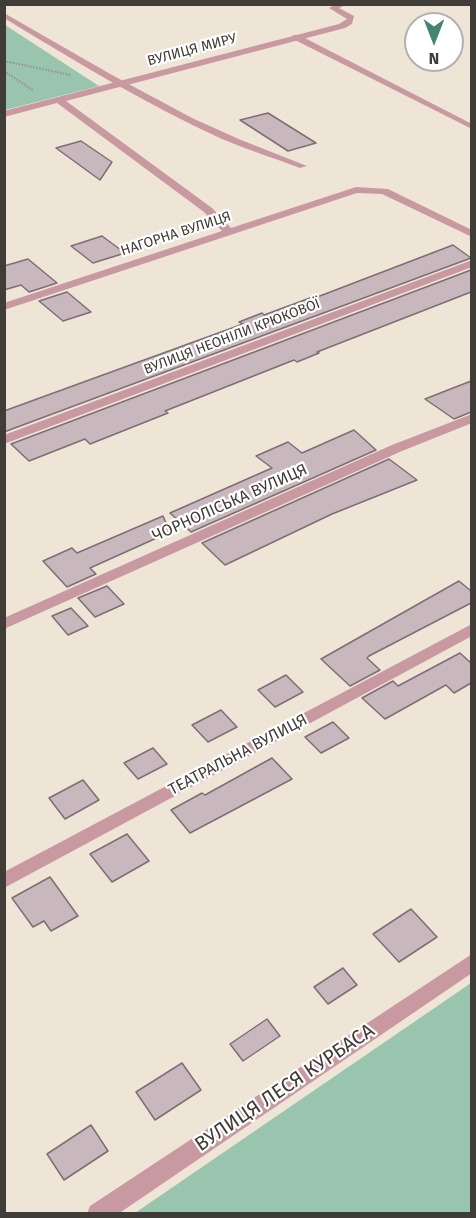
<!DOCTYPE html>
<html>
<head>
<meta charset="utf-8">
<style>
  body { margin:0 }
  #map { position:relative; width:476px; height:1218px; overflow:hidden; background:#eee5d7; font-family:"Fira Sans",sans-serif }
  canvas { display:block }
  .frame { position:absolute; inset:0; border:6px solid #403c37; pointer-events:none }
  .north { position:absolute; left:404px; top:12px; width:60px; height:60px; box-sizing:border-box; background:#fff; border:2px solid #b3b1af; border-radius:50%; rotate:180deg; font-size:16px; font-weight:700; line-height:24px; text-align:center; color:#403c37 }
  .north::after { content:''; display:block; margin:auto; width:21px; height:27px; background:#438473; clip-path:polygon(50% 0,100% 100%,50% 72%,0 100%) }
</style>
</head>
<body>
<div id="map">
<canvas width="476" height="1218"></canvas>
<div class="frame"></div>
<div class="north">N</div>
</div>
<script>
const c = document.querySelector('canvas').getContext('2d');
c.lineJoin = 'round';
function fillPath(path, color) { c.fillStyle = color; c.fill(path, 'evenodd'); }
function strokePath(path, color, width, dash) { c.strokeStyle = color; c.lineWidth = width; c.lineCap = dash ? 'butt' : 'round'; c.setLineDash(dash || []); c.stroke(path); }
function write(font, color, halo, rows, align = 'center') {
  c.font = font + ' "Fira Sans",sans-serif'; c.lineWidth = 4.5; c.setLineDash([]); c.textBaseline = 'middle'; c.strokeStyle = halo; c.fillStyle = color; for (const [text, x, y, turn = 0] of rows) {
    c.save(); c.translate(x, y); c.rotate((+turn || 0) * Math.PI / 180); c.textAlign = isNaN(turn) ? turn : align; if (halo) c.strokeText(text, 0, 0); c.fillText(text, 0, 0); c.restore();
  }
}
const green = new Path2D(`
  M5 25 99 86 5 110Z
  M471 983V1213H135Z`);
const building = new Path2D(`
  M268 113 316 143 288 151 240 120Z
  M81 141 112 162 100 180 56 148Z
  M102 236 125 253 93 263 71 246Z
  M453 245 471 258 4 432V411L243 324 239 322 262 313 264 315 310 298 312 299Z
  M28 259 57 283 29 292 21 285 4 290V266Z
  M471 270V292L317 352 319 353 297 362 294 360 165 411 168 413 90 444 85 439 29 461 11 444Z
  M67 292 91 312 63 321 39 301Z
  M471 381V412L454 419 425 399Z
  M354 430 376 450 191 532 170 513 272 468 256 456 288 442 302 453Z
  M389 459 417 480 332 514 225 565 202 543Z
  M163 516 170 532 90 568 96 574 67 587 43 561 72 548 77 553Z
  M459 581 471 591V603L369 656 367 658 380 670 350 686 321 659Z
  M107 586 124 604 95 617 78 598Z
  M71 608 88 626 68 635 52 616Z
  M460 653 471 663V683L454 693 446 685 385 719 362 698 393 681 398 686Z
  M286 675 303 692 275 707 258 690Z
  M221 710 237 727 208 742 192 725Z
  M333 722 349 738 321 753 305 737Z
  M153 748 167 764 138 779 124 763Z
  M272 758 292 779 190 833 171 810 202 793 205 795Z
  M83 780 99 800 65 819 49 798Z
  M127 834 149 861 112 882 90 854Z
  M50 877 78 916 51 931 44 921 33 927 12 898Z
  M411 909 437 937 399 962 373 934Z
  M343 968 357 985 328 1004 314 987Z
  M267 1019 280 1036 243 1061 230 1044Z
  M182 1063 201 1090 155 1120 136 1092Z
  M91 1125 108 1151 64 1180 47 1154Z`);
const path = new Path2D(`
  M4 61 71 75
  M4 71 34 91`);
const service = new Path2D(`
  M4 13 112 75 192 118 241 140 307 166 300 168C274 158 248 150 222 139 147 105 75 61 4 18Z
  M293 35H299L472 124V129L293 39Z`);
const minor = new Path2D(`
  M336 4H348L339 8 354 16 352 24 345 28 66 101 212 208 231 228 356 187 388 189 472 230V237L382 194 357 193 4 310V303L222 231 204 212 57 103 4 117V111L339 24 347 19 329 8Z
  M472 260V267L4 444V435Z
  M472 414V423L402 451 4 629V618L392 445Z
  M472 624V636L4 888V872Z
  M472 954V973L118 1214H87L90 1206Z`);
const farStreetnames = [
  ["ВУЛИЦЯ МИРУ",192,50,-15],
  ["НАГОРНА ВУЛИЦЯ",176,234,-18],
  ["ВУЛИЦЯ НЕОНІЛИ КРЮКОВОЇ",232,337,-21]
];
const streetNames = [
  ["ЧОРНОЛІСЬКА ВУЛИЦЯ",230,503,-24],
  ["ТЕАТРАЛЬНА ВУЛИЦЯ",238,755,-28]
];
const nearStreetnames = [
  ["ВУЛИЦЯ ЛЕСЯ КУРБАСА",285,1088,-34]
];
fillPath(green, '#99c4ad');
fillPath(building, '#c8b7bd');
strokePath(building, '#7e6e74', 1.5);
strokePath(path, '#999289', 2, [1.5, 1.5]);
fillPath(service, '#c999a2');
fillPath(minor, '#c999a2');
write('14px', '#403c37', '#fff', farStreetnames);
write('16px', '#403c37', '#fff', streetNames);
write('20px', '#403c37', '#fff', nearStreetnames);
</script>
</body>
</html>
